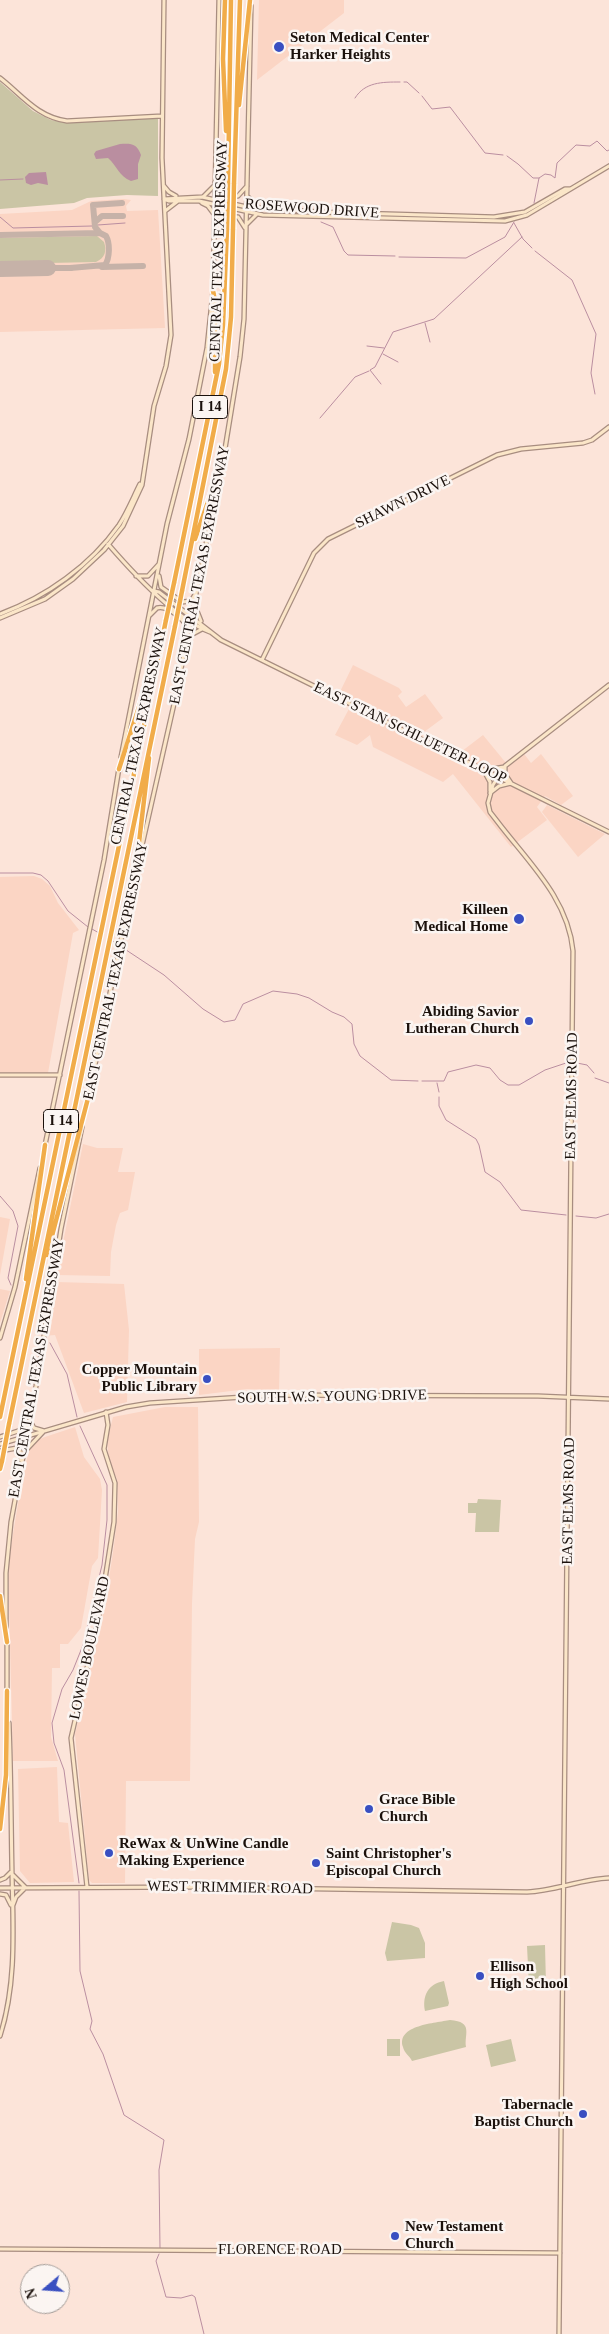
<!DOCTYPE html>
<html>
<head>
<meta charset="utf-8">
<style>
  body { margin:0 }
  #map { position:relative; width:609px; height:2334px; overflow:hidden; background:#fce4d9; font-family:Georgia,serif }
  canvas { display:block }
  .north { position:absolute; left:20px; top:2264px; width:50px; height:50px; box-sizing:border-box; background:#fbf5f2; border:1px solid #a19a96; border-radius:50%; rotate:252deg; font-size:14px; font-weight:700; line-height:20px; text-align:center; color:#1b110c }
  .north::after { content:''; display:block; margin:auto; width:18px; height:22px; background:#394fc1; clip-path:polygon(50% 0,100% 100%,50% 72%,0 100%) }
</style>
</head>
<body>
<div id="map">
<canvas width="609" height="2334"></canvas>
<div class="north">N</div>
</div>
<script>
const c = document.querySelector('canvas').getContext('2d');
c.lineJoin = 'round';
function fillPath(path, color) { c.fillStyle = color; c.fill(path, 'evenodd'); }
function strokePath(path, color, width, dash) { c.strokeStyle = color; c.lineWidth = width; c.lineCap = dash ? 'butt' : 'round'; c.setLineDash(dash || []); c.stroke(path); }
function write(font, color, halo, rows, align = 'center') {
  c.font = font + ' Georgia,serif'; c.lineWidth = 5; c.setLineDash([]); c.textBaseline = 'middle'; c.strokeStyle = halo; c.fillStyle = color; for (const [text, x, y, turn = 0] of rows) {
    c.save(); c.translate(x, y); c.rotate((+turn || 0) * Math.PI / 180); c.textAlign = isNaN(turn) ? turn : align; if (halo) c.strokeText(text, 0, 0); c.fillText(text, 0, 0); c.restore();
  }
}
const built = new Path2D(`
  M259 0H344V13L257 80Z
  M124 199 131 200 126 206 127 211 158 210 165 328 0 332V214L72 210 91 201Z
  M353 665 399 688 402 692 398 696 406 707 425 694 443 718 424 732 420 742 453 758 483 735 506 763 522 751 531 763 541 754 573 796 561 805 545 796 537 807 547 820 511 847 453 774 443 782 373 747 370 735 357 745 335 735 350 707 336 700Z
  M547 805 605 834 578 857 542 812Z
  M34 876 42 879 50 886 58 903 79 930 73 933 48 1073H0V877Z
  M83 1144 97 1148H123L118 1172H135L128 1210 120 1213 116 1225 111 1252 110 1276 57 1275V1272Z
  M0 1217 10 1219 0 1275Z
  M57 1282 124 1284 129 1330 127 1402 84 1413 55 1335 44 1336Z
  M0 1289 10 1291 0 1323Z
  M280 1348 279 1390 247 1389 199 1395V1349Z
  M165 1407H198L199 1522 195 1539 192 1603 190 1781H126L125 1883H92L89 1880 75 1734 105 1606 114 1545 118 1511 117 1479 109 1462 107 1441 113 1417Z
  M75 1427 84 1457 100 1479 102 1490 98 1558 92 1566 81 1628 68 1644H60V1668H52L51 1737 58 1761H13L8 1564 19 1498 29 1449 36 1440Z
  M57 1767 59 1822 68 1823 74 1882 30 1883 20 1871 18 1769Z`);
const green = new Path2D(`
  M0 82 33 111 51 120 66 123 111 119 158 118V196L127 195 87 198 74 203 0 209Z
  M97 236 104 242C107 251 105 258 96 262L0 264V238Z
  M478 1499 501 1500 499 1532H475L476 1513H468V1503H477Z
  M392 1922 411 1925 419 1928 425 1943V1958L387 1961 385 1953Z
  M545 1945 546 1985 529 1986 527 1946Z
  M444 1981 449 2003 448 2006 425 2011C422 1996 428 1984 444 1981Z
  M450 2020C474 2022 464 2034 466 2047L412 2061C410 2056 404 2053 403 2047 396 2025 436 2023 450 2020Z
  M387 2039H400V2056H387Z
  M511 2039 516 2061 491 2067 486 2045Z`);
const water = new Path2D(`
  M120 144C132 143 137 144 141 155L138 164V179L131 181C119 176 117 166 108 158L96 159 94 154 96 151Z
  M46 172 48 185 38 183 31 185 26 183 25 177 29 173Z`);
const stream = new Path2D(`
  M404 82H407L419 93
  M422 96 432 109 450 107 485 153 503 155
  M355 98C365 82 382 82 400 82
  M507 156 518 164 533 178H539
  M0 180 23 179
  M534 203 539 178 545 174 551 175 555 178 557 163 576 145 590 146 597 141 607 151 609 150
  M0 217 13 228 92 226
  M321 222 333 227 344 251 348 255 395 256
  M514 223 523 239 532 248
  M98 225 125 223
  M535 251 572 280 596 334 591 373 595 394
  M399 257 466 258 505 237 514 222
  M425 323 430 342
  M367 346 384 348
  M383 354 398 362
  M381 384 370 370 375 367 393 332 434 319 522 237
  M320 418 355 377 369 371
  M0 873H33L41 875 48 881 68 911 88 927
  M92 929 99 933
  M111 940 164 975 203 1009 224 1022 235 1020 243 1004 273 991 297 994 309 998 332 1012 344 1017 352 1024 354 1044 360 1056 391 1080 418 1081
  M577 1063 587 1065 594 1073
  M595 1078 609 1083
  M422 1081H444L448 1072 476 1065 490 1068 500 1080 508 1085H519L545 1070 566 1063
  M437 1083 439 1092
  M439 1097V1106L446 1120 476 1139 479 1145 485 1172 500 1182 521 1210 566 1215
  M0 1196 13 1211 18 1226 8 1278 11 1285
  M576 1216 596 1218 609 1214
  M50 1343 67 1374 77 1417
  M79 1883 64 1770 54 1743 52 1723 62 1689 73 1670 83 1645 102 1565 107 1520V1485L80 1426
  M79 1891 80 1971 92 2021 90 2029 103 2054 124 2115 164 2140 159 2170 160 2248
  M159 2254 156 2261 166 2297 181 2298 192 2295 195 2297 204 2334`);
const taxiway = new Path2D(`
  M95 222 102 216H123
  M100 233 95 227 93 205 122 203
  M0 235 100 233 106 236C110 243 110 258 105 265L70 268
  M102 267 143 266
  M48 268H72`);
const runway = new Path2D(`
  M0 269 48 268`);
const secondary = new Path2D(`
  M0 78C22 95 37 117 67 121L162 116
  M215 182C220 193 226 197 238 196L247 186
  M164 186 169 192 176 196
  M203 197 214 186
  M248 197 257 206
  M164 199 169 201H199L263 215 505 221 527 215 609 166
  M164 199 202 197 247 207 320 212 494 217 525 212 565 189H570
  M202 203 208 206 214 214
  M165 211 178 201
  M247 224 257 214
  M215 225 222 216 238 217 245 228
  M223 461 240 357 244 319 251 6
  M108 544C133 573 175 619 210 632
  M136 576H148L159 564
  M159 576 161 587 182 602 191 601 196 593
  M154 591 159 592 221 640 609 832
  M195 606 201 621
  M0 614C46 597 90 566 119 525 127 513 133 498 140 484
  M149 616 157 608C168 605 186 621 189 631
  M0 618 45 599 73 579 104 550 123 526 142 485 154 406 166 366 171 335 162 158 164 0
  M189 636 202 629
  M262 660 314 553 328 539 497 455 521 449 583 443 592 440 609 427
  M121 757 167 524 189 439 207 348 213 291 219 0
  M505 766V774L511 783
  M486 770 504 767
  M484 771 490 782V791
  M490 793 499 786 511 783
  M139 859 174 704 221 469
  M0 1075H60
  M91 1084 136 868
  M45 1145 104 860 119 768
  M0 1338 15 1287 40 1168
  M30 1421 34 1428 44 1431
  M0 1437 24 1429 29 1424
  M0 1444 126 1407 150 1403 275 1395 538 1396 609 1399
  M27 1449 43 1432
  M0 1451 17 1448 20 1451 21 1460
  M6 1627V1573L11 1522 36 1386 61 1229 82 1127
  M7 1640V1692
  M12 1874 25 1887
  M0 1880 5 1878 11 1872
  M87 1887 71 1738 100 1611 114 1522 115 1483 104 1449 108 1425 106 1412
  M0 1888 194 1887 527 1892C555 1891 581 1879 609 1878
  M0 1894 6 1895 11 1905
  M13 1905 16 1897 25 1888
  M0 2036C17 1983 13 1927 12 1872 11 1822 11 1773 9 1723
  M0 2249 560 2253
  M559 2334 573 951C568 898 528 862 497 821L490 812 488 803 493 785 505 766 609 685`);
const highway = new Path2D(`
  M225 0 223 59 226 131
  M239 105 250 0
  M228 184 231 0
  M234 184 240 0
  M213 291 215 299V372
  M195 539 223 459
  M174 583 219 364 223 325 227 229
  M182 591 226 369 231 317 233 229
  M119 769 157 651
  M136 868 149 758
  M47 1255 92 1083
  M26 1279 45 1145
  M0 1417 166 620
  M9 1424 175 626
  M0 1469 2 1461
  M0 1596 7 1642
  M0 1829 6 1775 7 1691`);
const highwayBridge = new Path2D(`
  M227 229 228 184
  M233 229 234 184
  M166 620 174 583
  M175 626 182 591
  M2 1461 9 1424`);
const markers = [
  [279,47,6,"#394fc1"],
  [519,919,6,"#394fc1"],
  [529,1021,5,"#394fc1"],
  [207,1379,5,"#394fc1"],
  [369,1809,5,"#394fc1"],
  [109,1853,5,"#394fc1"],
  [316,1863,5,"#394fc1"],
  [480,1976,5,"#394fc1"],
  [583,2114,5,"#394fc1"],
  [395,2236,5,"#394fc1"]
];
const shields = [
  [210,407,35],
  [61,1121,35]
];
const shieldNames = [
  ["I 14",210,407],
  ["I 14",61,1121]
];
const poiNames = [
  ["Seton Medical Center",290,38],
  ["Harker Heights",290,55],
  ["Killeen",508,910,"right"],
  ["Medical Home",508,927,"right"],
  ["Abiding Savior",519,1012,"right"],
  ["Lutheran Church",519,1029,"right"],
  ["Copper Mountain",197,1370,"right"],
  ["Public Library",197,1387,"right"],
  ["Grace Bible",379,1800],
  ["Church",379,1817],
  ["ReWax & UnWine Candle",119,1844],
  ["Making Experience",119,1861],
  ["Saint Christopher's",326,1854],
  ["Episcopal Church",326,1871],
  ["Ellison",490,1967],
  ["High School",490,1984],
  ["Tabernacle",573,2105,"right"],
  ["Baptist Church",573,2122,"right"],
  ["New Testament",405,2227],
  ["Church",405,2244]
];
const streetNames = [
  ["ROSEWOOD DRIVE",312,209,4],
  ["CENTRAL TEXAS EXPRESSWAY",219,251,-88],
  ["SHAWN DRIVE",403,502,-26],
  ["EAST CENTRAL TEXAS EXPRESSWAY",200,575,-79],
  ["EAST STAN SCHLUETER LOOP",410,733,26],
  ["CENTRAL TEXAS EXPRESSWAY",139,736,-78],
  ["EAST CENTRAL TEXAS EXPRESSWAY",116,971,-78],
  ["EAST ELMS ROAD",572,1096,-89],
  ["EAST CENTRAL TEXAS EXPRESSWAY",37,1368,-80],
  ["SOUTH W.S. YOUNG DRIVE",332,1397,-1],
  ["EAST ELMS ROAD",569,1501,-89],
  ["LOWES BOULEVARD",90,1648,-78],
  ["WEST TRIMMIER ROAD",230,1888,1],
  ["FLORENCE ROAD",280,2250]
];
fillPath(built, '#fbd5c4');
fillPath(green, '#cac5a5');
fillPath(water, '#ba8ea0');
strokePath(stream, '#ba8ea0', 1);
strokePath(taxiway, '#c6b2a8', 6);
strokePath(runway, '#c6b2a8', 16);
strokePath(secondary, '#a88d80', 5.5);
strokePath(highway, '#fff', 7);
strokePath(secondary, '#fbe6c8', 3);
strokePath(highway, '#f1ac49', 4.5);
strokePath(highwayBridge, '#fff', 7, []);
strokePath(highwayBridge, '#f1ac49', 4.5);
for (const [x, y, r, color] of markers) { const dot = new Path2D(); dot.arc(x, y, r, 0, 2 * Math.PI); c.fillStyle = color; c.fill(dot); strokePath(dot, '#fbf5f2', 2); }
for (const [x, y, w] of shields) { const box = new Path2D(); box.roundRect(x - w / 2, y - 11.5, w, 23, 4); c.fillStyle = '#fbf5f2'; c.fill(box); strokePath(box, '#1b110c', 1); }
write('bold 14px', '#1b110c', null, shieldNames);
write('bold 15px', '#1b110c', '#fbf5f2', poiNames, 'left');
write('15px', '#1b110c', '#fbf5f2', streetNames);
</script>
</body>
</html>
